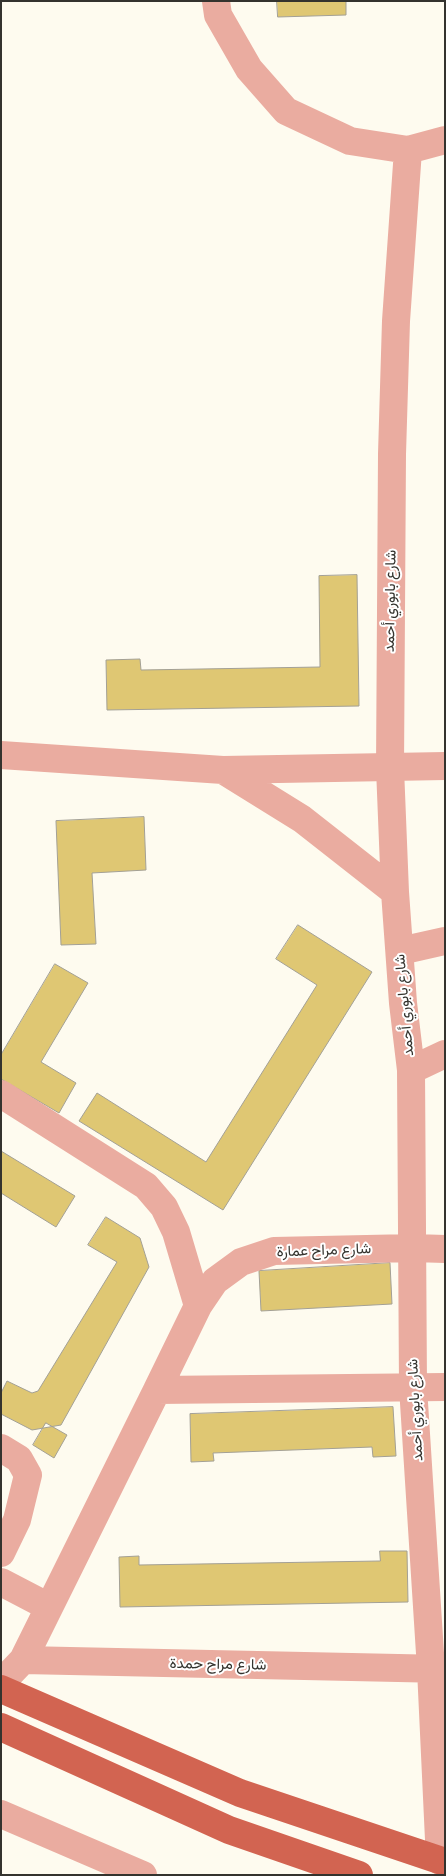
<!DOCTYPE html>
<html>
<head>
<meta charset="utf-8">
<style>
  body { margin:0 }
  #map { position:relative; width:446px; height:1876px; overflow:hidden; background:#fefbef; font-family:"Roboto Condensed",sans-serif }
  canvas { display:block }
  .frame { position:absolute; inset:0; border:2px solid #34332e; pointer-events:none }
</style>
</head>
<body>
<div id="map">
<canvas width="446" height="1876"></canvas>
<div class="frame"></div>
</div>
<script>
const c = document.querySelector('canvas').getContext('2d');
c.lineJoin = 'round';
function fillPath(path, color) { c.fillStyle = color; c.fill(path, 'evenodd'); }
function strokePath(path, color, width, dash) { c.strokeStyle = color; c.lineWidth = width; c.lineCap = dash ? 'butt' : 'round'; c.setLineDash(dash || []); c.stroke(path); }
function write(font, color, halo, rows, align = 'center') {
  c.font = font + ' "Roboto Condensed",Vazirmatn,sans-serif'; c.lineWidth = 4; c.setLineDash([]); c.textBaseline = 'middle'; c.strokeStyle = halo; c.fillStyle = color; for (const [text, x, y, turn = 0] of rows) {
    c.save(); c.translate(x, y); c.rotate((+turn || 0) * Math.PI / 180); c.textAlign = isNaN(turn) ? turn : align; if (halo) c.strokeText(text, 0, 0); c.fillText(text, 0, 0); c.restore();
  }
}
const building = new Path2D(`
  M277 1H346V15L278 17Z
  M357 575 359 706 107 710 106 660 140 659 141 670 320 667 319 576Z
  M144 817 146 870 92 873 96 944 61 945 56 821Z
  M298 925 372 972 223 1210 79 1121 97 1093 206 1162 317 985 276 959Z
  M55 964 88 983 41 1062 76 1083 59 1113 1 1079V1055Z
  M1 1151 75 1196 56 1227 1 1193Z
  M106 1217 140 1238 149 1267 61 1425 32 1430 1 1414V1393L7 1381 32 1393 38 1391 117 1262 88 1245Z
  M390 1263 392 1304 261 1311 259 1271Z
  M393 1407 396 1456 373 1457 372 1447 213 1453 214 1461 191 1462 190 1414Z
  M46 1423 67 1435 54 1458 33 1445Z
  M380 1551H407L408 1602 120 1607 119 1557 139 1556V1565L380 1561Z`);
const minor = new Path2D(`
  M216 1 218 15 249 69 286 111 350 141 408 150 445 140
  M408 150 396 321 392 454 390 768 395 892 403 1003 411 1070 413 1387 431 1669 440 1861
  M1 755 223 770 445 766
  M223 770 302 819 395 892
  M400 951 445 941
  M411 1070 445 1054
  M1 1094 146 1186 164 1207 176 1232 198 1306
  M157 1390 198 1306 215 1281 241 1262 274 1251 413 1248 445 1249
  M1 1448 19 1459 28 1475 17 1520 1 1553
  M1 1582 49 1607
  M23 1660 157 1390 445 1387
  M1 1683 23 1660 445 1669
  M1 1814 143 1875`);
const major = new Path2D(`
  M1 1689 240 1793 445 1862
  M1 1727 229 1830 359 1875`);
const streetNames = [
  ["شارع بابوري أحمد",391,601,-89],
  ["شارع بابوري أحمد",405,1005,-95],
  ["شارع مراح عمارة",324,1251,-2],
  ["شارع بابوري أحمد",416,1410,-93],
  ["شارع مراح حمدة",218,1665,1]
];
fillPath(building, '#dfc773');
strokePath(building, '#a3a095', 1);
strokePath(minor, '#eaaca0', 28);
strokePath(major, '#d26451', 28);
write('15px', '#34332e', '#fff', streetNames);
</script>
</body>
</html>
